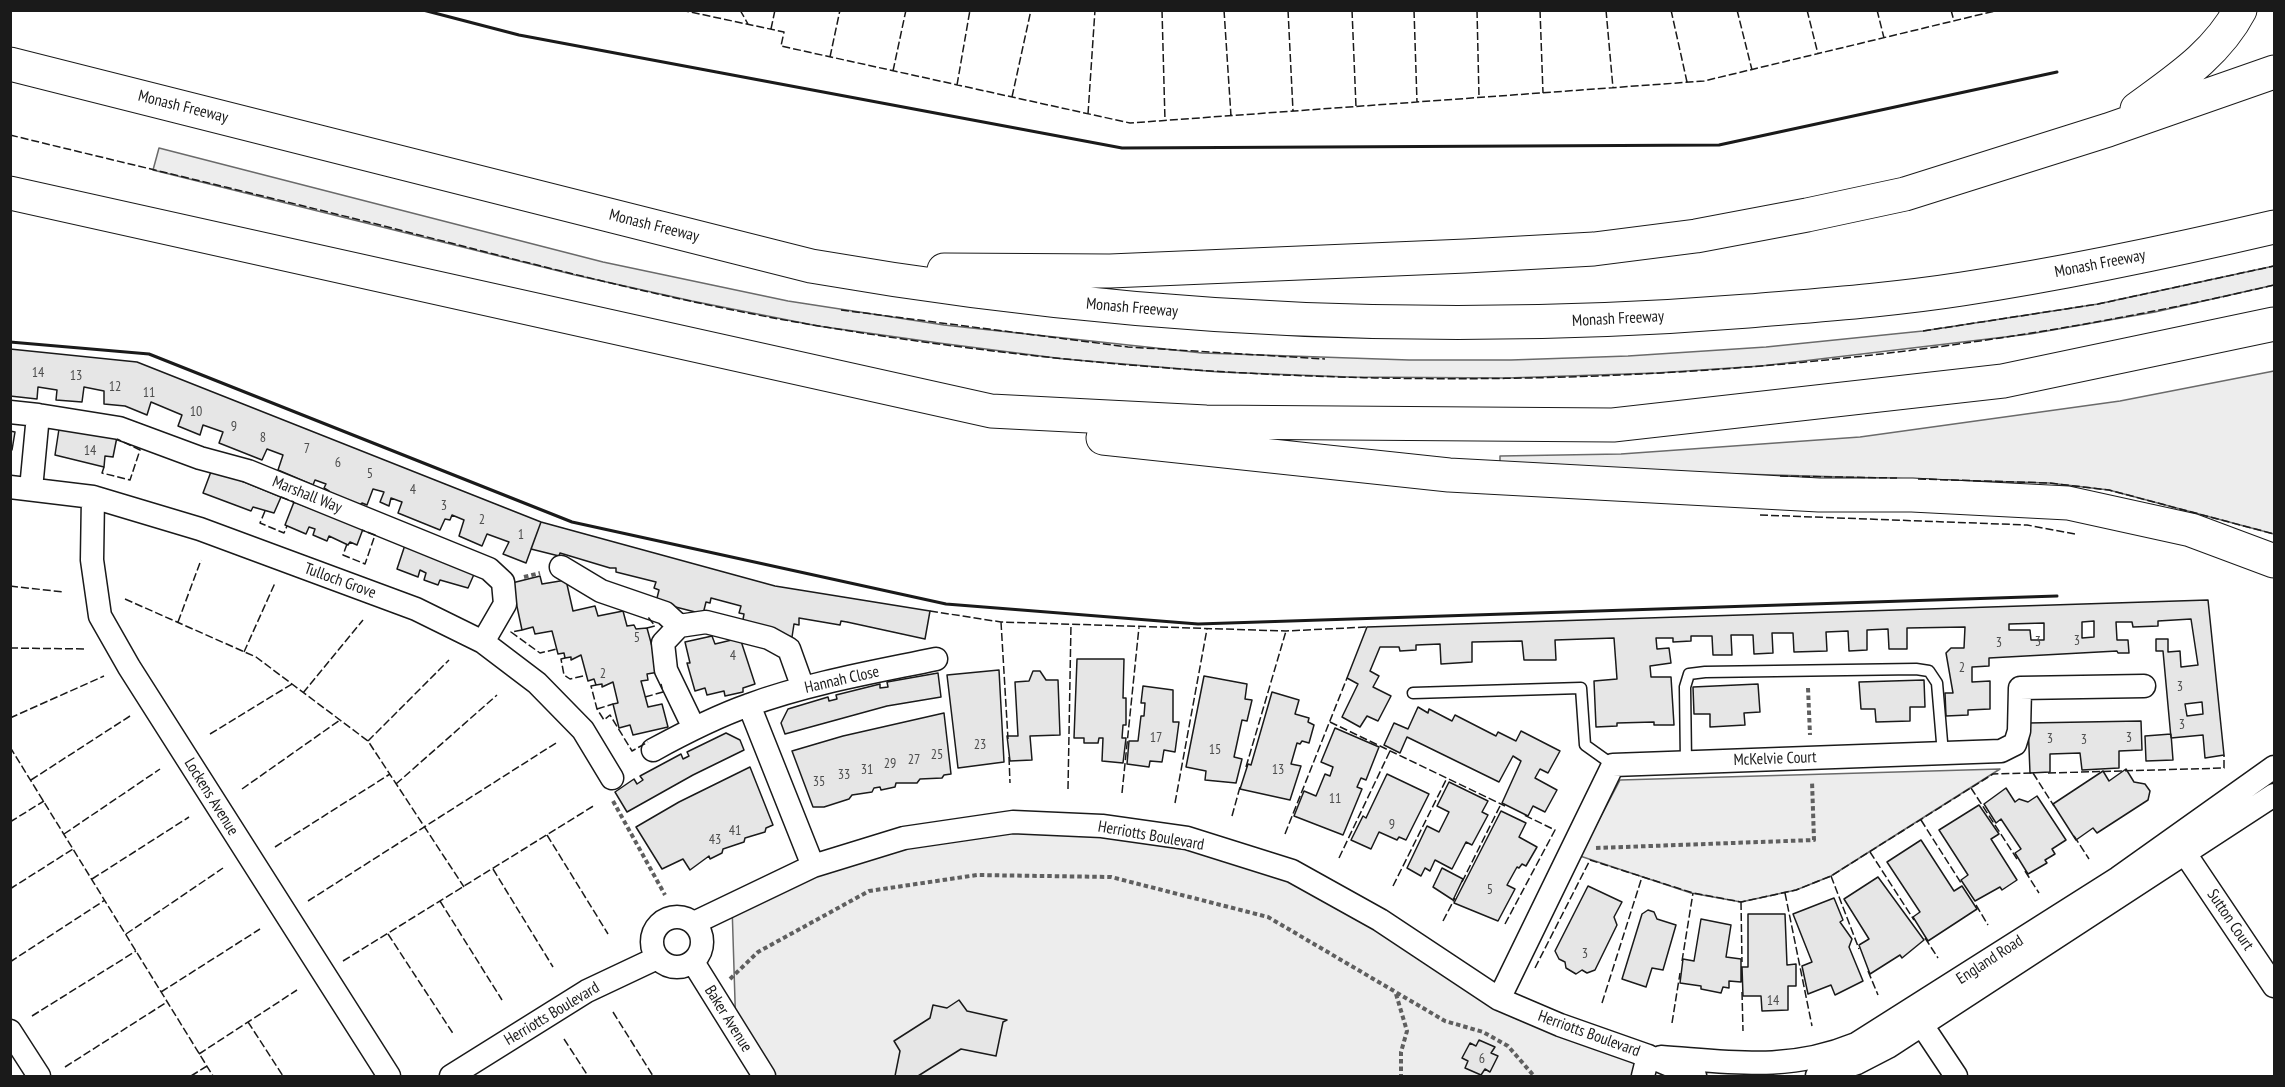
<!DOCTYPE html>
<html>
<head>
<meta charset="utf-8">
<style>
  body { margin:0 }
  #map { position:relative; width:2285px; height:1087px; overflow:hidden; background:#fff; font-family:"PT Sans Narrow",sans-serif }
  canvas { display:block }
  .frame { position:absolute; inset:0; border:12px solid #1a1a1a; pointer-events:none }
</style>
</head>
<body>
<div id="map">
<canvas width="2285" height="1087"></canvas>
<div class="frame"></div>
</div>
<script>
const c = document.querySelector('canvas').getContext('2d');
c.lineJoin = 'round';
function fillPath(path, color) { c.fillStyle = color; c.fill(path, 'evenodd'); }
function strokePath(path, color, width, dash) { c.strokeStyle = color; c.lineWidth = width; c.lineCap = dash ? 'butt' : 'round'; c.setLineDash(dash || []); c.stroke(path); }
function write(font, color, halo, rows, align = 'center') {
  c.font = font + ' "PT Sans Narrow",sans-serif'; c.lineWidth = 4.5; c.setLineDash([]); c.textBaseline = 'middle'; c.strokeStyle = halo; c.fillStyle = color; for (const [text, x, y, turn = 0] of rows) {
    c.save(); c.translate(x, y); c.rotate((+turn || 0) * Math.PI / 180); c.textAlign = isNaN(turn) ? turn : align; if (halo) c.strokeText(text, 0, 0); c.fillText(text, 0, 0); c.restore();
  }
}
const built = new Path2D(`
  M159 148 603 262 788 301 944 325 1202 353 1409 360H1511L1628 356 1766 347 1923 331 2098 304 2274 266V285L2155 312 2030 334 1761 366 1656 373 1507 378 1349 377 1219 372 1064 359 939 343 818 326 692 301 575 275 153 170Z
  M2274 371V534L2109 490 2049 483 1500 467V456L1621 454 1860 437 2120 401Z
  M2000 769 1831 876 1796 890 1741 902 1691 893 1580 856 1620 780Z
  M1102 826 1292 871 1499 999 1648 1056 1643 1076H764L736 1033 732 905 904 838Z`);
const building = new Path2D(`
  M10 349 137 362 541 522 526 563 503 554 509 542 487 534 482 546 459 536 464 520 452 515 450 520 445 519 440 530 398 513 402 502 391 498 389 506 380 502 384 492 373 489 367 505 362 503 358 506 330 496 329 491 324 488 326 484 315 480 313 485 278 470 283 455 267 449 262 460 219 443 223 432 203 425 200 435 178 426 182 415 151 402 147 415 125 406 104 404V391L84 387 82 402 56 400 57 390 38 387 37 399 10 396Z
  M59 429 117 437 113 457 105 456 104 467 55 455Z
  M10 431 15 432 12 450H10Z
  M212 469 281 497 274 513 253 507 251 511 203 493Z
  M294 502 363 529 357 545 350 542 348 545 329 536 327 541 313 535 315 529 309 527 306 534 285 525Z
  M541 522 775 586 930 611 925 639 847 622 841 621 840 625 799 618V625L794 624 792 637 742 625 744 614 739 613 741 606 711 598 710 603 706 602 703 614 656 602 659 590 654 588 656 582 616 572V568H610L560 553 559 556 531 549Z
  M405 545 475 572 468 588 440 580 438 585 424 580 426 573 420 570 418 577 397 569Z
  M540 576 542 584 566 580 573 611 595 606 598 616 623 611 627 626 634 625 636 629 647 628 659 672 647 674 648 680 641 681 648 707 662 704 668 727 633 735 630 725 619 728 613 704 618 703 613 682 602 687V684L596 685 594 679 588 681 581 655 571 660V657L565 658 564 653 558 654 552 631 535 634 533 627 522 630 512 583Z
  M2208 600 2224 755 2205 758 2203 735 2171 738 2163 651H2156V639H2168V652L2180 651 2181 667 2198 665 2191 619 2158 621V626L2133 627 2132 622H2116L2117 640H2128L2129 653H2118L2117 651 1989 658V666L1972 667V682L1990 681V709L1968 710V715L1946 716 1945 693H1953L1946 653 1951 648H1964L1965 627 1907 628V649H1889L1888 629 1867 630V650L1849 651 1848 631 1826 632 1827 651 1794 652 1793 633H1772L1773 653 1754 654 1753 635H1731L1732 655H1713L1712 636H1691V641L1673 642V638H1656L1657 649 1669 648 1671 663 1650 666 1651 677H1671L1674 725H1654V722L1617 723V726L1596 727 1594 681 1617 679 1614 638 1555 640 1556 660H1524L1522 641 1472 642V662L1441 664 1440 644 1416 645V650L1400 651 1399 647H1380L1370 671 1379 676 1373 687 1391 696 1378 721 1367 716 1360 727 1342 717 1358 684 1347 678 1367 627ZM2094 621V637L2082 638V622ZM2044 623V640H2031L2030 630H2009V624ZM2202 702 2203 714 2187 716 2185 704Z
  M712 636 715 644 740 638 755 684 743 688V692L725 696 724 691 707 695 705 688 695 691 687 663H690L685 642Z
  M1077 659H1124L1123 698H1126V725H1123L1122 738H1126L1123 763 1102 761 1103 738H1099L1098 743H1084V738H1074Z
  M999 670 1004 762 958 768 947 675Z
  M1033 671H1040L1046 680H1058L1060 735 1030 736 1032 760 1010 761 1007 736H1018L1015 682 1029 681Z
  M938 673 941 697 887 706 785 734 781 723 788 709 828 697 829 701 837 699 836 695 880 684V688L888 687 887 682Z
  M1204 676 1247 684 1245 699 1252 700 1247 721 1242 720 1234 757 1242 759 1236 783 1205 780 1206 771 1186 767Z
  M1924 680 1925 707H1910V721L1876 722 1875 709H1861L1859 682Z
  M1758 684 1760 712 1744 713 1745 725 1710 727V714H1694L1693 687Z
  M1143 686 1173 690V722H1179L1175 752 1164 750 1162 762 1150 761 1149 767 1127 764 1129 741H1138L1141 716H1144L1145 703H1141Z
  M1272 692 1299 700 1295 714 1309 718 1308 722 1314 725 1309 743 1302 741 1300 744 1297 743 1291 764 1301 766 1290 800 1240 789 1248 764 1251 765Z
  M1418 707 1428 713 1429 709 1452 721 1455 715 1496 736 1498 732 1516 741 1521 731 1560 751 1548 773 1540 769 1535 778 1557 790 1545 812 1533 806 1528 816 1502 803 1521 761 1513 756 1499 782 1407 737 1400 753 1384 745 1394 723 1408 729Z
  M944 713 951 774 944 775 942 778 920 779 917 783H896L895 787 881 790 880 787 874 788 872 792 852 795 849 799 824 807H813L792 751 843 736Z
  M2141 721 2142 750 2119 751V768L2082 770 2080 753 2050 754V772L2030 773 2028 723Z
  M1335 728 1379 747 1366 780 1361 778 1357 787 1362 789 1343 835 1294 816 1304 791 1316 796 1325 774 1330 776 1333 767 1321 762Z
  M726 733 740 740 744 750 693 775 627 812 615 792 634 779 637 784 643 780 640 776 681 754 683 759 689 756 687 752Z
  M2171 734 2173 760 2146 761 2145 736Z
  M750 767 773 825 766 828 765 832 745 838 744 842 723 849 722 853 710 859 709 856 690 870 683 859 662 869 636 827 679 802Z
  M2126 769 2134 782 2145 784 2150 791 2148 800 2097 833 2093 828 2076 840 2053 804 2103 771 2109 781Z
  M1387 774 1429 794 1406 840 1399 837 1397 840 1379 832 1371 849 1351 840 1363 816 1366 818Z
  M1449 782 1488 801 1482 812 1488 815 1472 845 1466 842 1452 869 1435 860 1430 871 1425 868 1421 876 1407 868 1427 826 1439 832 1449 812 1437 806Z
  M2006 788 2015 802 2019 799 2028 802 2037 796 2066 840 2052 849 2055 854 2045 860 2047 863 2028 874 2015 853 2021 849 2001 819 1996 823 1984 804Z
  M1979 805 1999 834 1991 839 2017 880 2002 890 2000 887 1975 901 1961 880 1968 875 1939 830Z
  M1501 811 1526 823 1519 837 1537 847 1526 866 1522 864 1519 868 1517 867 1507 885 1515 889 1498 921 1454 903Z
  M1921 840 1954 891 1962 886 1977 909 1928 941 1913 917 1920 912 1887 862Z
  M1442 868 1463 879 1453 900 1433 887Z
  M1878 877 1924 940 1902 958 1900 955 1870 974 1859 945 1869 939 1844 899Z
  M1588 886 1622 902 1614 917 1617 925 1595 970 1587 973 1582 970 1576 974 1566 968 1565 962 1559 959 1555 951Z
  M1834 898 1843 920 1840 922 1852 939 1849 947 1863 981 1835 995 1831 985 1808 994 1802 966 1812 962 1793 914Z
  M1648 910 1654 912 1657 919 1676 925 1663 970 1652 968 1646 987 1622 979 1642 914Z
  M1748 914H1785L1787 965 1796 964V986H1788V1010L1762 1011 1761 996H1743L1742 967H1748Z
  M1701 919 1731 925 1726 957 1741 959V982L1729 981V988L1723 987 1721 993 1701 989V986L1680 983 1683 959 1694 961Z
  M959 1000 967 1011 1007 1020 1003 1022 996 1056 961 1049 918 1076H895L900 1051 894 1041 930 1018 933 1005 947 1008Z
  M1479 1040 1495 1047 1491 1053 1498 1056 1490 1072 1485 1069 1481 1075 1465 1068 1468 1061 1462 1058 1470 1043 1476 1046Z`);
const path = new Path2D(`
  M524 577 540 573
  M1808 688 1810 735
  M613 801 665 895
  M1596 848 1814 840 1812 781
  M730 979 758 952 869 891 977 875 1111 877 1268 917 1445 1021 1483 1032 1508 1046 1534 1076
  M1396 994 1407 1031 1401 1052V1076`);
const service = new Path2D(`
  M1413 693 1581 688 1585 745 1613 765
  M1686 762 1685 687 1689 674 1705 672 1916 669 1929 671 1937 683 1943 754`);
const minor = new Path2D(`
  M10 412 38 415
  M10 487 93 497 200 529 416 609 483 642 537 683 583 730 612 778
  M31 489 38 415 119 428 200 458 248 471 489 569 503 582 505 604 483 642
  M93 497 92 560 100 616 129 667 389 1076
  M561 567 601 591 665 613 679 626 706 622 769 638 789 649 803 688
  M679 626 663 643 666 670 694 728
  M749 705 813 866
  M653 750C684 733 715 717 749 705 809 683 874 672 936 659
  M2178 843 2274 986
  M652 942a25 25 0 1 1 50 0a25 25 0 1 1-50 0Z
  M694 923 813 866 904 838 1013 822 1102 826 1187 838 1292 871 1380 920 1499 999 1560 1025 1648 1056 1695 1076
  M693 962 764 1076
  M1499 999 1613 765 2001 751 2015 744 2019 731 2020 688 2144 686
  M1914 1013 1956 1076
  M10 1031 39 1076
  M1661 1057C1732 1062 1788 1072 1856 1044L2118 878 2274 767
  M451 1076 587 991 657 958
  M1643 1076 1648 1056
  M1817 1076 1857 1063 1888 1047 2274 795`);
const motorway = new Path2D(`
  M10 64 811 266C1121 320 1434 336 1748 311 1819 305 1891 300 1962 289 2067 273 2171 251 2274 227
  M2137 109C2175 81 2217 54 2240 10
  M10 193 991 411 1206 422 1613 425 2003 381 2274 324
  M944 270 1110 271 1466 256 1594 249 1696 236 1807 215 1905 194 2108 130 2274 72
  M1103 438 1449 475 1819 495H1912L2068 503 2191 530 2274 561`);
const fence = new Path2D(`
  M681 10 784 32 781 46 1130 123 1704 81 1999 10
  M740 10 748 24
  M1162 10 1165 121
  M1224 10 1231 116
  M1288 10 1293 111
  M1352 10 1356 107
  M1414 10 1417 102
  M1477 10 1479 97
  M1540 10 1543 93
  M1606 10 1613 88
  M1671 10 1687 82
  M1737 10 1752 70
  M1807 10 1818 54
  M1877 10 1884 38
  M1951 10 1954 21
  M771 29 775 10
  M830 57 840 10
  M893 71 906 10
  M957 85 970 10
  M1012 97 1031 10
  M1088 114 1095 10
  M10 135C137 166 265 196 392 228 533 264 675 302 819 326 1300 406 1800 397 2274 285
  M841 310 1128 347 1325 359
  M1923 331 2098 304 2274 266
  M104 467 102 473 130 480 140 450 117 439
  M1780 476 1897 478
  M1918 479 2049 483 2109 490 2274 534
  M281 497 294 502
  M265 511 260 523 284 533 287 526
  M1760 515 2027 525 2075 534
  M347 544 343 555 365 564 375 535 362 530
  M10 586 63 592
  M125 599 256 657 368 741 464 887
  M930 611 1001 622 1286 631 1367 627
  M178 622 201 560
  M1001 622 1008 739
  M647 628 655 626 648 617
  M522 630 511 632 540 653 557 649
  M10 648 87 649
  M244 652 275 583
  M565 658 561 659 564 675 570 679 587 675
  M596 685 591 686 597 709 604 720 610 715 632 751 648 742
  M303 693 363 620
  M645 697 663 692 661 684
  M597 709 613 704
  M10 718 104 676
  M1330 722 1505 806
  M210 734 292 684
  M368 741 449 660
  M10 747 213 1076
  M1009 757 1010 783
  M1246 767 1286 631
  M2033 773 2054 806
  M2048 773 2224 768V755
  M31 780 130 716
  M396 784 497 695
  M1971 788 2017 859
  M242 789 340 720
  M1068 789 1071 624
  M1122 793 1139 627
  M1175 803 1207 629
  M1232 816 1240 787
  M1921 820 1961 883
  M10 822 44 801
  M64 834 160 769
  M1285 834 1347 678
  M547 835 608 934
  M2074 836 2089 859
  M275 847 390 774
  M1870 852 1914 920
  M1339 858 1390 751
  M493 869 553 967
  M2025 871 2039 893
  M1831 876 1859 949
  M92 879 189 817
  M1462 882 1501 804
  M1393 886 1447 778
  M10 889 73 849
  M1785 893 1812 1026
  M308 901 556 743
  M440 901 502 1000
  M1741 902 1742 962
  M1976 905 1988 925
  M1443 921 1455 898
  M1505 924 1555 830 1524 815
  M126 934 223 868
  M388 934 454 1035
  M1925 938 1938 958
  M343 961 595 805
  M1682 961 1693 893
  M10 962 105 900
  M1535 968 1590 860 1693 893 1741 902 1796 890 1831 876 1993 774 2033 773
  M1868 971 1878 995
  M161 992 260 929
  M1742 992 1743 1031
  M1602 1003 1642 877
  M613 1012 653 1076
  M32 1016 136 951
  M248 1022 283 1076
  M1672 1023 1680 973
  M564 1039 588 1076
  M199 1054 297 990
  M65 1067 167 1002
  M191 1076 207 1066`);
const wall = new Path2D(`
  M423 10 519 35 1122 148 1719 145 2057 72
  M10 342 149 354 572 522 946 604 1198 624 2057 596`);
const numberNames = [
  ["14",38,373],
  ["13",76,376],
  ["12",115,387],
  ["11",149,393],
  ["10",196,412],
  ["9",234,427],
  ["8",263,438],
  ["7",307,449],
  ["14",90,451],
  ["6",338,463],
  ["5",370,474],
  ["4",413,490],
  ["3",444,506],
  ["2",482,520],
  ["1",521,535],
  ["5",637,638],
  ["3",2077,641],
  ["3",2038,642],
  ["3",1999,643],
  ["4",733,656],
  ["2",1962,668],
  ["2",603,674],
  ["3",2180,687],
  ["3",2182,725],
  ["17",1156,738],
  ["3",2129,738],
  ["3",2050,739],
  ["3",2084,740],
  ["23",980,745],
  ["15",1215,750],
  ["25",937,755],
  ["27",914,760],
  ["29",890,764],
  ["31",867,770],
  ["13",1278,770],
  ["33",844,775],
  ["35",819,782],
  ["11",1335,799],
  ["9",1392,825],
  ["41",735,831],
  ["43",715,840],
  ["5",1490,890],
  ["3",1585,954],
  ["14",1773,1001],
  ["6",1482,1059]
];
const streetNames = [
  ["Monash Freeway",183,107,14],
  ["Monash Freeway",654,226,14],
  ["Monash Freeway",2100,264,-11],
  ["Monash Freeway",1132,308,5],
  ["Monash Freeway",1618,319,-3],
  ["Marshall Way",307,495,22],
  ["Tulloch Grove",340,581,20],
  ["Hannah Close",842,680,-13],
  ["McKelvie Court",1775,759,-2],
  ["Lockens Avenue",211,797,58],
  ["Herriotts Boulevard",1151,836,10],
  ["Sutton Court",2230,920,56],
  ["England Road",1990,960,-33],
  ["Herriotts Boulevard",552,1014,-31],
  ["Baker Avenue",728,1019,58],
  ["Herriotts Boulevard",1589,1034,20]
];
fillPath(built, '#ededed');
strokePath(built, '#6a6a6a', 1.5);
fillPath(building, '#e6e6e6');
strokePath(building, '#1a1a1a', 1.5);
strokePath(service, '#1a1a1a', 13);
strokePath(minor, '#1a1a1a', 25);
strokePath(motorway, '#1a1a1a', 35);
strokePath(path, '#5f5f5f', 4, [4.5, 3]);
strokePath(service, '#fff', 10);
strokePath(minor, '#fff', 22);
strokePath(motorway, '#fff', 33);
strokePath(fence, '#1a1a1a', 1.5, [8, 3]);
strokePath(wall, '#1a1a1a', 3);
write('14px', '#4d4d4d', null, numberNames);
write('16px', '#1a1a1a', '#fff', streetNames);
</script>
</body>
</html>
